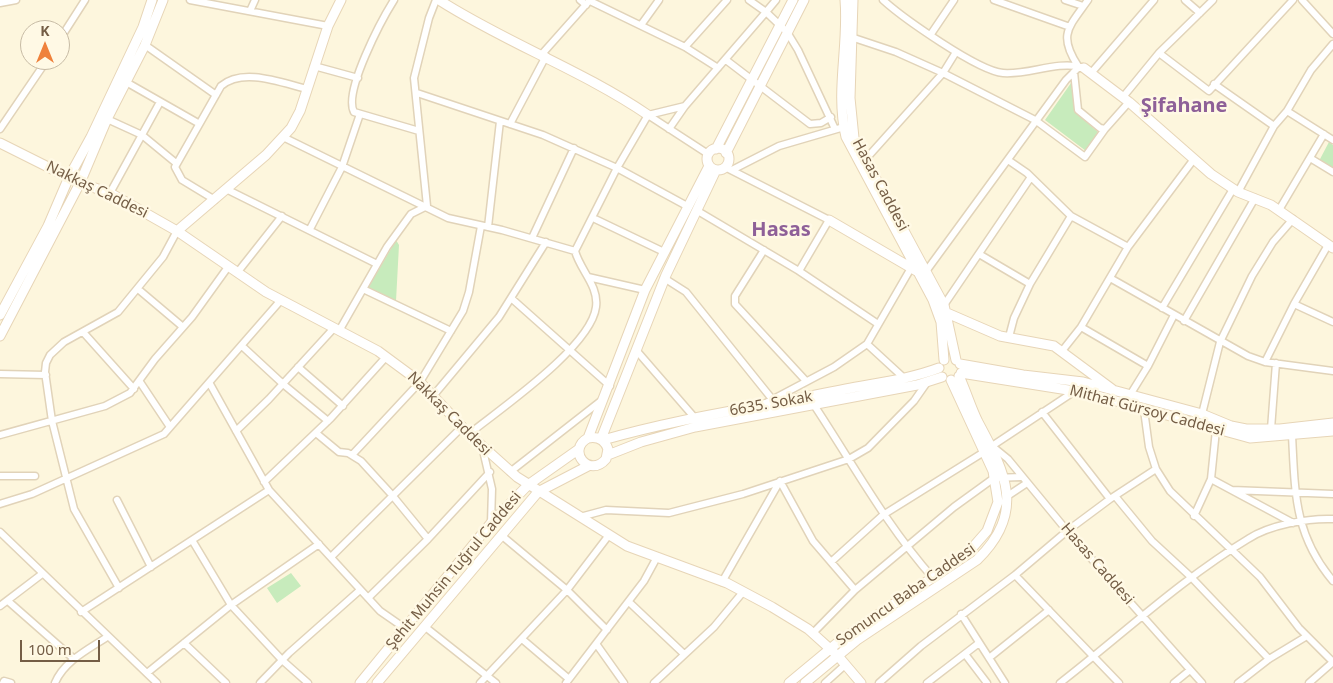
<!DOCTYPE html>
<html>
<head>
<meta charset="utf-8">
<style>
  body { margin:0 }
  #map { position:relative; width:1333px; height:683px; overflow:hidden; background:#fdf6dd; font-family:"Noto Sans",sans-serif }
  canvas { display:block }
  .north { position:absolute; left:20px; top:20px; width:50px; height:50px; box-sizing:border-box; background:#fff9e5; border:1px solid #c7bba5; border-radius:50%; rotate:0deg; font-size:14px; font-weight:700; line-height:20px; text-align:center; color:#745d45 }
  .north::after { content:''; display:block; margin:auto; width:18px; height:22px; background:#ef813b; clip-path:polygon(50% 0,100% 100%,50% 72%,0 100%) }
  .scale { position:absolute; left:20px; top:640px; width:80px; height:22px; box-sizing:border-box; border:2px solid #745d45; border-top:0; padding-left:6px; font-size:15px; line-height:18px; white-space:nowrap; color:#745d45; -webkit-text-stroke:4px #fff9e5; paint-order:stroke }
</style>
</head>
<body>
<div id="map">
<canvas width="1333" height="683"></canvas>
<div class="north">K</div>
<div class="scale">100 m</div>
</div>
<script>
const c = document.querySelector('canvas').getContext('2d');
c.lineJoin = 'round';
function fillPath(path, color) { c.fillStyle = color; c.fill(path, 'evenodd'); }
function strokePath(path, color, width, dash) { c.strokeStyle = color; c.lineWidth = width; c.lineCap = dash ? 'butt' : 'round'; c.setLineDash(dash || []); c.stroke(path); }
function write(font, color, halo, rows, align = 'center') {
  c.font = font + ' "Noto Sans",sans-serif'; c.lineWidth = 5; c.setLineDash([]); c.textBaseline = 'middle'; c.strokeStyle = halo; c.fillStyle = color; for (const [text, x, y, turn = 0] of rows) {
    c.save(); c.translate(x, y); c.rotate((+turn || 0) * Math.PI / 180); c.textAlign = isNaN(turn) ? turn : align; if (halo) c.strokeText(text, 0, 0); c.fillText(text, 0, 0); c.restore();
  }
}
const green = new Path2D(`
  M1071 83 1075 112 1098 132 1086 151 1045 120Z
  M1329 142 1333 145V169L1319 161Z
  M396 240 399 245 396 301 368 288Z
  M291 573 301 586 277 603 267 588Z`);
const street = new Path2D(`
  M190 0 328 26
  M394 0C382 19 343 92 354 112L419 131
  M580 0 586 5
  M749 0 766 12 776 0
  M883 0C903 18 978 71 1003 73 1030 75 1054 61 1082 67
  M994 0 1070 27
  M1065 0 1083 6
  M1185 0 1200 13
  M1302 0 1333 34
  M590 1 685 47 718 68
  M0 3 16 0
  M250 11 255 0
  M641 25 659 0
  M931 34 954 0
  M851 37 896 52 943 73 1035 120 1085 157 1105 129
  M60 39 85 0
  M145 45 216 95
  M685 47 727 0
  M1159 53 1209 91 1293 0
  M542 54 590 0
  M726 60 810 124 821 123 831 117
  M314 66 358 78
  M1078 66C1058 35 1068 28 1088 0
  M1074 72 1078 110 1100 128 1105 129 1129 102
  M1092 72 1154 0
  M126 82 198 123
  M1214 84 1274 126
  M417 93 543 135 617 168 687 206
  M1123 97 1159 53 1213 0
  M1287 111 1333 140
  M648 115 708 154
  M107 119 142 135 176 163
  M510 124 546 56
  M0 129 47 60
  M669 129 685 106 766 12 787 32 798 50 835 129
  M283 137 448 218 502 230 575 251
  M1310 158 1333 172
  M865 160 943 73 956 52
  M1008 160 1027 173 1071 216 1128 247
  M725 167 829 220 799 271
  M732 170 779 146 844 127
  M228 190 377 264
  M1238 192 1274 126 1287 111 1311 70 1333 44
  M110 193 160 102
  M215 200 182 180 175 167 221 86C243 67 282 83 307 89
  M696 210 799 271 878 324
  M1279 210 1324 134
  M593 218 664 252
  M488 227 500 121
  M310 229 342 167 360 114
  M532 238 574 148
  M764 250 735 296V304L806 381
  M979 254 1030 284 1014 318 1009 337
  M923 272 927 270 1066 80 1078 68H1084
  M237 273 282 216
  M588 277 645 290
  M664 278 686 292 772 399
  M1110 278 1248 356 1265 362 1333 371
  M1030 284 1071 216
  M138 289 183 327
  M363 289 451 331
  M511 298 610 386
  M1294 304 1333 322
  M944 305 1031 177
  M1162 308 1233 189
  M1184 321 1255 198
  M1081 327 1148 366
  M339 331 387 247 411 214 427 206 414 78 429 18 436 0
  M83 332 134 389
  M867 344 904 378
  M242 346 283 384 328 421
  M636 350 694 417
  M1062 351 1081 327 1128 247 1194 159
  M1265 362 1294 304 1328 245
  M298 367 343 406
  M0 374 46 375
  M140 382 170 427
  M210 384 269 490 380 611 406 629
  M1075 391 992 446 1008 459 1073 538 1202 683
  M1130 395 1148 366 1174 315
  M433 396 499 317 546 242
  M766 403 834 367 867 344 911 268
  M814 405C853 464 886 525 933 578
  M1144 410 1149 447 1156 469 1170 491 1260 577 1299 628 1333 662 1309 683
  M1042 412 1110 499
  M1202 414 1220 342 1252 276 1273 242 1293 219
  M1271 429 1276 363
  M236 431 269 399 334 328
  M316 433 339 452 348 453 361 461 392 495 428 539
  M469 434C500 409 591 347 596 307 599 286 580 270 575 251L617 168 648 115 685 106
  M0 435 105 406 130 393 155 359 192 317 228 267
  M1292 435C1295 492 1294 535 1333 581
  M482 446 492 489 491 523
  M352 455 420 382 463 311 469 292 481 226
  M510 472 602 400
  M0 476H35
  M1211 479 1293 523
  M780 481 813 541 855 590
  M264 482 331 418 386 357
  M1232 490 1333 494
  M1115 496 1152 541 1191 577 1269 659
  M1006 497 1027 483
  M117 500 151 567
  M0 504 32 494 164 434 281 300
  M1194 516 1211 479 1216 430
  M580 517 606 510 669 513 743 494 849 459 868 448 914 401 928 381
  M0 532 157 683
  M501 535 567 590 607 630
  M192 540 231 605 282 660 308 683
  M331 557 462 427
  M831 562 883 515 984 452
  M1015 575 1119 683
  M722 582 780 481
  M119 588 74 509 52 421 45 372 46 363 50 355 64 342 118 312 163 257 177 231
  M368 598 428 539 490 472
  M8 601 74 659
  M629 602 684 654
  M0 606 42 574
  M81 612 269 490
  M961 614 1005 683
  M424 626 496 683
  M813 633 855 590 954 507 994 478 1021 477
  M522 639 569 679
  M184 643 226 683
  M597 645 624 683
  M965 654 987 683
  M989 658 1049 610
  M147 673 231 605 319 544
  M3 683 4 681 11 683
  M55 683C64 661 89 649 107 637
  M260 683 289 653 360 590
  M480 683 567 590 609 535
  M566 683 644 581 656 559
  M654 683 714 627 743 592
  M825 683 845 665
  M879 683 921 646 1015 575 1067 531 1110 499 1156 469
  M927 683 979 643
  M1060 683C1122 635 1180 580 1248 539 1269 525 1308 518 1333 519
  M1174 683 1190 670
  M1238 683 1269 659 1307 636`);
const secondary = new Path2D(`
  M439 0C506 43 582 70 648 115
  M845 0C849 45 835 92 846 137L933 300 941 322 944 360
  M853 0 850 98 854 138 944 305 956 360
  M1084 68 1129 102 1211 174 1238 192 1271 205 1333 248
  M0 143 80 183 110 193 177 231 266 292 378 351 420 382 469 434 517 477 627 546 727 583 772 607 808 629 838 656 861 683
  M707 159a11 11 0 1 1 22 0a11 11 0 1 1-22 0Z
  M716 149 793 0
  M726 153 804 0
  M829 220 920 273
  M177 231 266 155 291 128 300 111 328 26 341 0
  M947 313 1000 336 1054 346 1112 389
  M0 315 48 226 69 177 91 137 143 27 152 0
  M0 336 80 183 107 119 145 45 163 0
  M960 364 1023 375 1083 382 1202 414 1231 426 1246 429H1280L1333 423
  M961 373 1087 393 1250 438 1333 431
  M588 438C598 436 605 440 608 449L606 459C589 479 566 450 588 438L645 290 709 166
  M601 439 666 275 716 170
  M603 440C683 417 765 406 846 389 877 383 910 379 939 368
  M608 455 641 442 695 427 917 385 942 377
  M360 683 491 523 528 485 579 449
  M377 683 538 492 588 466
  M789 683 842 639 966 555 987 531 998 502 993 471 951 380
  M805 683 857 640 977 560C1026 512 1006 474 978 422 971 408 966 391 959 376`);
const streetNames = [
  ["Hasas Caddesi",880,185,62],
  ["Nakkaş Caddesi",97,190,26],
  ["6635. Sokak",771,404,-10],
  ["Mithat Gürsoy Caddesi",1147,411,15],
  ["Nakkaş Caddesi",449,414,45],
  ["Hasas Caddesi",1097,564,49],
  ["Şehit Muhsin Tuğrul Caddesi",454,571,-50],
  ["Somuncu Baba Caddesi",906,595,-35]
];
const districtNames = [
  ["Şifahane",1184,106],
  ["Hasas",781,230]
];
fillPath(green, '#c7ebbc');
strokePath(street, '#e1d3b9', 9);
strokePath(secondary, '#e7d5b7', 11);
strokePath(street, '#fff', 6);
strokePath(secondary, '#fff', 9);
write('15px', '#745d45', '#fff9e5', streetNames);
write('bold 20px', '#8e6098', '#fff9e5', districtNames);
</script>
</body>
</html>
